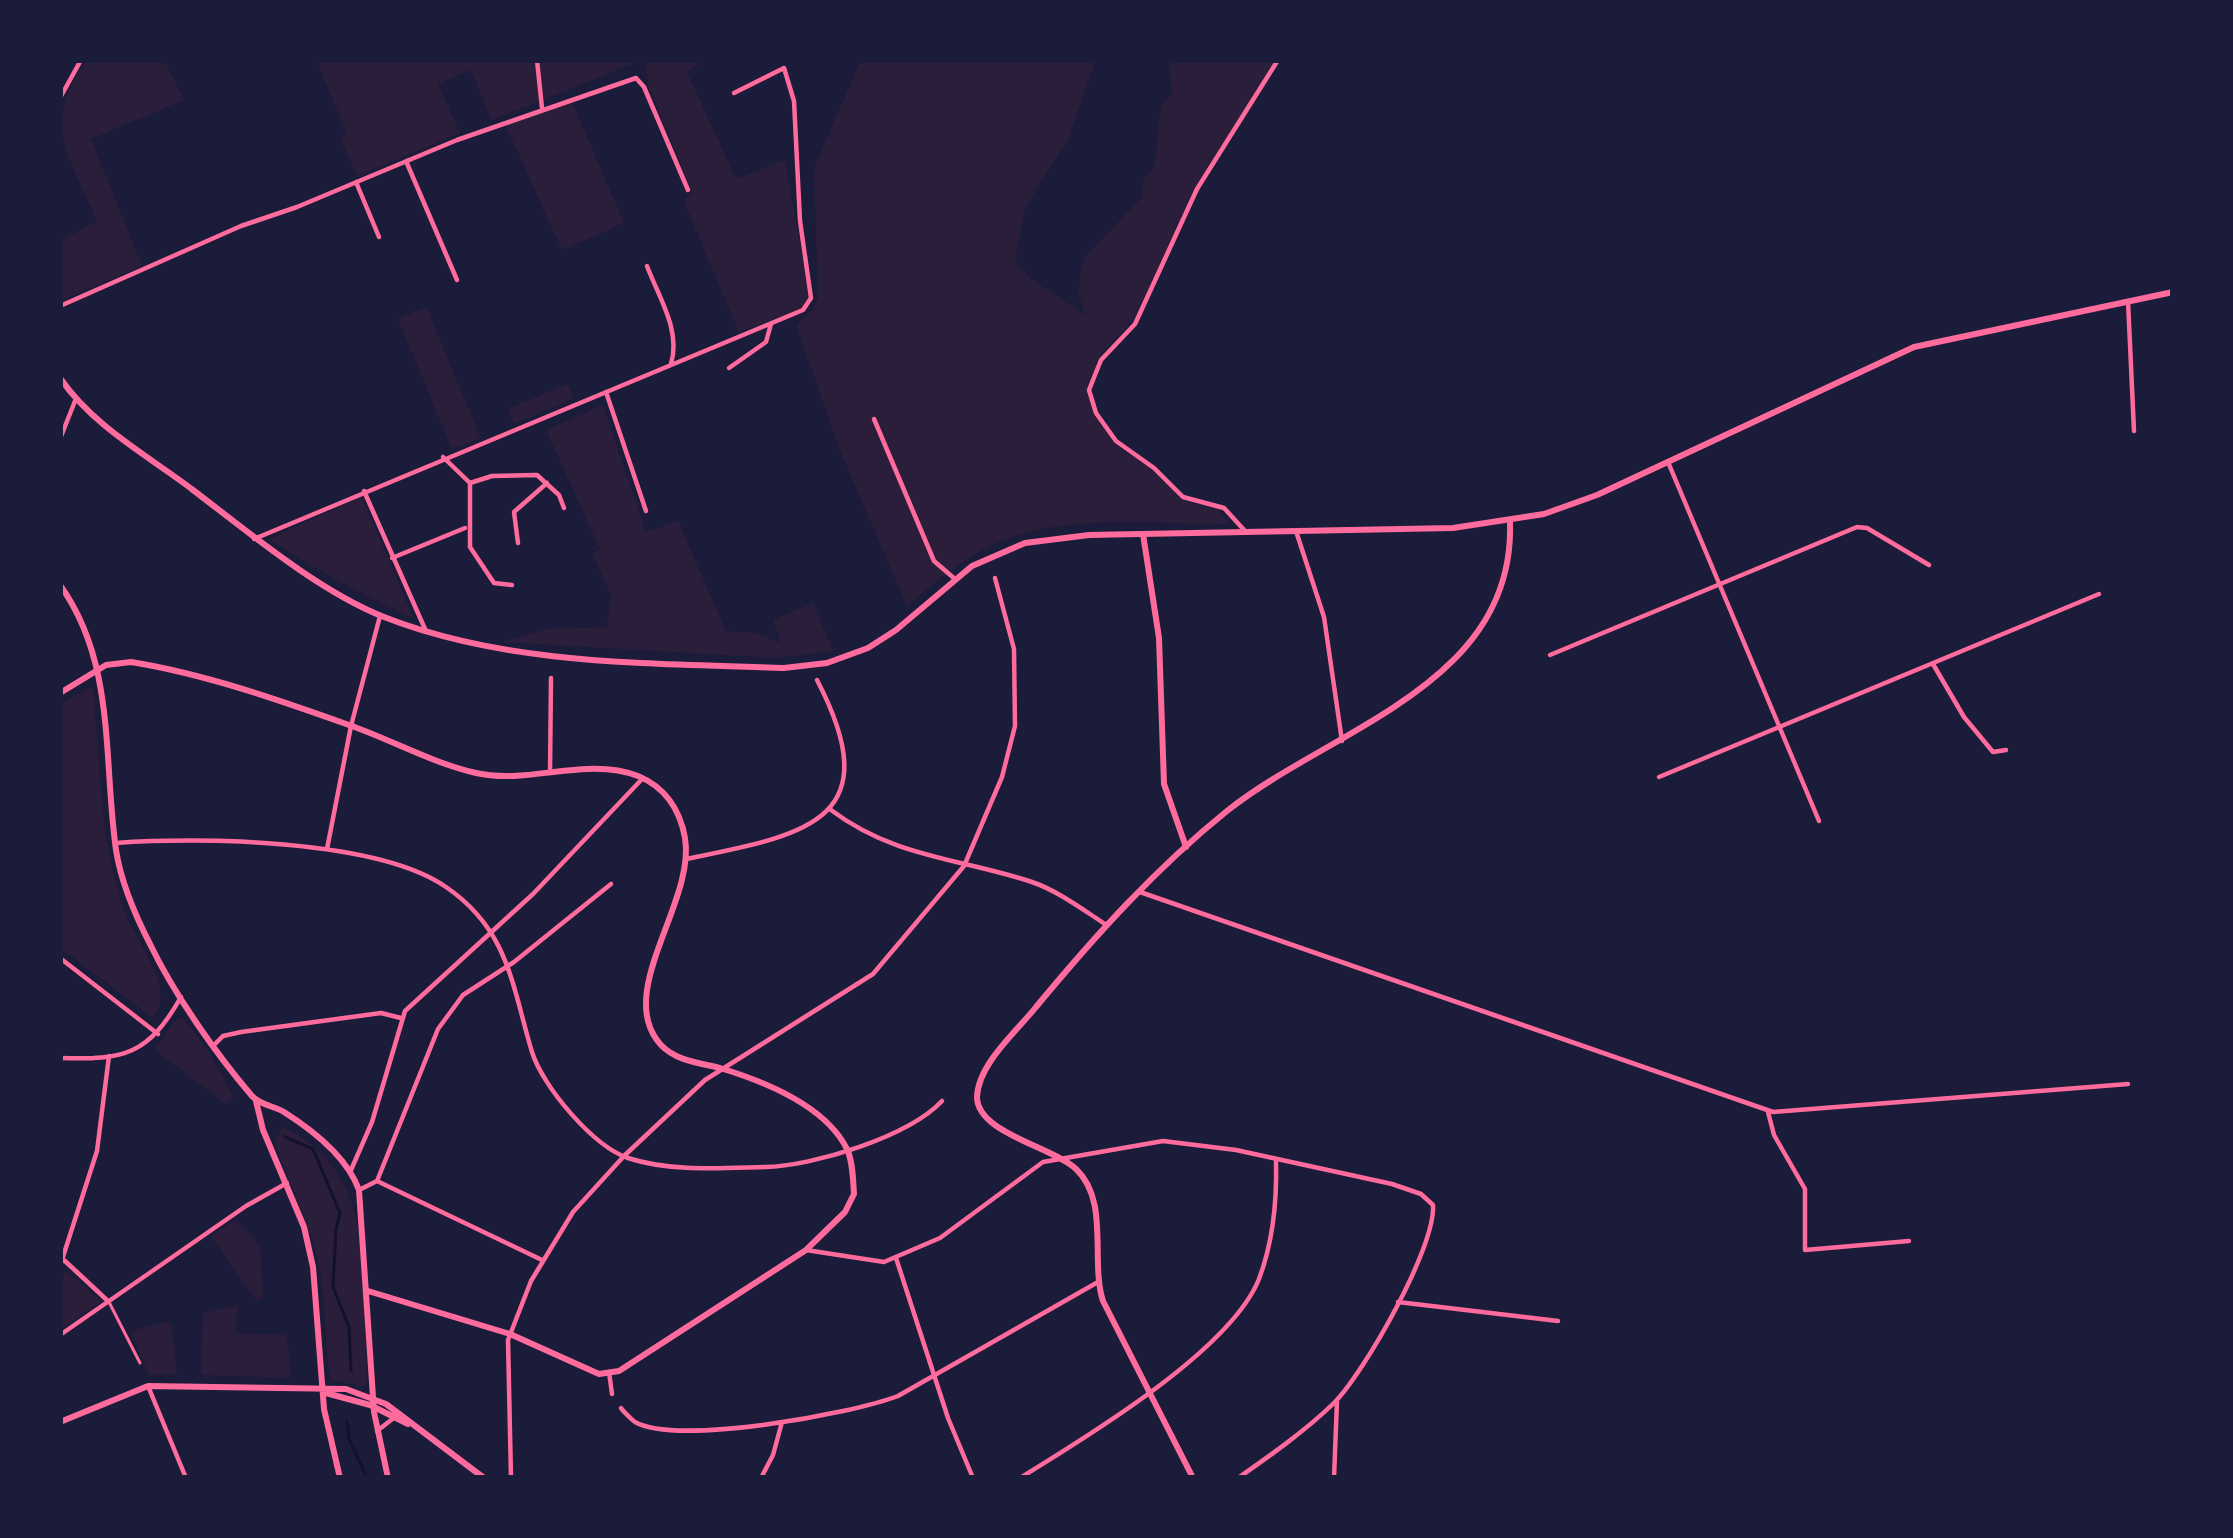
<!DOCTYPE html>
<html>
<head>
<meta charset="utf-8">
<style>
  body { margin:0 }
  #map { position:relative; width:2233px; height:1538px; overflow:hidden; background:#1b1b3a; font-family:Inter,sans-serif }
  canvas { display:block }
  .frame { position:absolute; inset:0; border:63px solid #1b1b3a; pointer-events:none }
</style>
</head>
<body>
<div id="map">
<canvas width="2233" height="1538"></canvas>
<div class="frame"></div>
</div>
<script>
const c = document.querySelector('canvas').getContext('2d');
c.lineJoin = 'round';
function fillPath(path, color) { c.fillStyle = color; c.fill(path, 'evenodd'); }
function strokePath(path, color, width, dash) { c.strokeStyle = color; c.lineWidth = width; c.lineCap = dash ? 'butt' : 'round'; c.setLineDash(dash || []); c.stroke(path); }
const green = new Path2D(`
  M86 60H164L184 100 91 139 142 266 60 301V241L97 221C69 151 40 131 86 60Z
  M316 60H643L491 120 471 70 438 84 460 133 357 176 340 137 347 133Z
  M645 60H702L687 72 736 179 785 160 810 299 803 309 739 332 683 199 693 193 648 85Z
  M861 60H1096L1068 139 1025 208 1015 261 1031 279 1085 315 1078 292 1083 259 1143 196 1142 182 1155 164 1161 104 1172 94 1169 60H1275L1197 185 1146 297 1134 319 1099 357 1089 388 1095 415 1123 451 1154 466 1181 500 1217 509 1230 524C1153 525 1061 512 990 546 959 561 933 585 907 606L840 451 796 324 813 310 818 297 814 168Z
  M572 102 624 223 562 250 505 124Z
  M426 307 481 438 452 449 398 319Z
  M568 384 574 398 514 424 508 409Z
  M603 405 646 532 678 521 726 631 755 633 781 643 773 620 813 603 833 651 775 658 502 642 546 629 607 627 611 594 592 553 600 549 546 430Z
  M362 497 414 619 334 579 268 539Z
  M88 688 93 689 94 699C101 772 100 849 127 918 139 946 177 991 153 1018L60 948V705Z
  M182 1017 208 1050 234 1097 226 1104 155 1050 174 1021Z
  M283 1127C378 1171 362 1278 367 1367V1382L362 1387 330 1379C324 1340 327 1306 319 1266 310 1223 289 1183 274 1141Z
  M235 1220 260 1245 263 1298 256 1300 211 1236Z
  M66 1271 102 1301 60 1330V1281Z
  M237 1305 236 1333 287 1335 291 1378 201 1375 203 1313Z
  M171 1321 177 1374 149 1375 131 1331Z`);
const stream = new Path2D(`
  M285 1137 313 1149 340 1213 336 1229 333 1287 349 1327 351 1371
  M347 1422 349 1439 367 1478`);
const pedestrian = new Path2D(`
  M109 1302 140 1363`);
const minor = new Path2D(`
  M537 60 542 108
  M60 98 81 60
  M406 161 457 280
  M356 182 379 237
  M647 266C659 298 681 330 671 364
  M2128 301 2134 431
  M60 306 241 226 297 207 457 140 636 78 644 87 688 190
  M729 368 766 342 771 324
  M606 392 646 511
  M874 419 934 561 955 579
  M60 439 75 401
  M443 457 470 483 492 476 537 475 559 495 564 508
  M1668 462 1819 821
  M470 483V547L494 583 512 585
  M364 491 425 629
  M1296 531 1324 617 1342 741
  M1246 532 1224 508 1183 497 1154 468 1116 441 1096 413 1089 390 1101 360 1135 324 1197 189 1278 60
  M254 539 803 310 811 298 800 221 794 101 784 68 734 93
  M518 543 514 512 547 483
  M392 558 465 528
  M1550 655 1857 527 1867 528 1929 565
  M1933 664 1964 717 1993 752 2006 750
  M550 773 551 678
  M1659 777 2099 594
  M831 810C895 858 959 858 1032 882 1058 891 1082 909 1105 924
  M116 843C200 837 377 839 446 887 509 930 512 986 532 1052 543 1087 593 1146 628 1158 670 1172 722 1168 765 1167 813 1166 908 1137 942 1101
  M327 849 351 726 380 616
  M686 859C804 835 891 822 817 680
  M1140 892 1773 1112 2128 1084
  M60 958 158 1034
  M215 1044 223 1036 241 1032 381 1013 401 1018
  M60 1058C125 1060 148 1055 181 997
  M1768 1112 1774 1135 1805 1189V1250L1909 1241
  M351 1170 372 1122 405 1011 533 894 643 778
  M377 1181 542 1260
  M359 1190 377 1181 438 1029 463 995 514 962 611 884
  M806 1250 884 1262 940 1238 1043 1162 1163 1141 1236 1150 1392 1184 1421 1194 1433 1205C1436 1247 1364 1373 1334 1403 1305 1431 1271 1455 1238 1478
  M896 1258 948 1418 973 1478
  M65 1261 109 1302
  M60 1266 97 1151 109 1056
  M1398 1302 1558 1321
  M60 1335 246 1206 287 1183
  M609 1372 612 1394
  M148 1386 186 1478
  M621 1408C623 1411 632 1420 635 1422 677 1446 851 1414 898 1396L1098 1282
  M377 1431 395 1417
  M511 1478 508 1340 531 1281 573 1212 624 1156 705 1080 873 974 964 866 1002 777 1015 726 1014 649 995 578
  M761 1478 773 1455 782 1422
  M1020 1478C1085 1438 1230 1351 1259 1279 1273 1242 1277 1200 1276 1161
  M1334 1478 1337 1401`);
const tertiary = new Path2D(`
  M1143 534 1159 638 1164 784 1186 847
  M60 585C116 663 103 759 116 850 121 882 135 915 150 944 174 994 216 1054 252 1096 260 1105 274 1106 284 1112 314 1131 347 1157 359 1190L374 1412 388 1478
  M60 693 106 665 131 662C205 674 279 700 349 725 392 740 432 763 476 773 530 785 586 756 638 776 665 787 680 810 685 838 696 902 613 993 661 1045 676 1061 700 1063 720 1068 763 1081 825 1105 847 1149 853 1162 853 1180 854 1194L845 1212 806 1250 619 1371 599 1374 510 1334 368 1291
  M256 1101 263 1130 304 1227 313 1267 324 1409 340 1478
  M326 1393 370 1405 408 1424
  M60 1422 148 1386 346 1389 386 1404 484 1478
  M1193 1478 1103 1301C1090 1261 1110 1201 1076 1169 1053 1147 977 1133 977 1097 978 1064 1017 1031 1036 1007 1094 937 1156 868 1227 811 1331 728 1516 685 1510 521`);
const secondary = new Path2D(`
  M60 378C94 427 147 455 193 490 248 532 320 592 384 617 509 666 651 663 784 668L827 663 868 648 896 630 972 566 1025 543 1089 535 1453 528 1544 514 1597 495 1914 347 2173 292`);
fillPath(green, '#2a1e3b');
strokePath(stream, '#12122b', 3);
strokePath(pedestrian, '#ff6b9d', 3);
strokePath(minor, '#ff6b9d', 4.5);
strokePath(tertiary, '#ff6b9d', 6);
strokePath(secondary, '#ff6b9d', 6);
</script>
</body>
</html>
